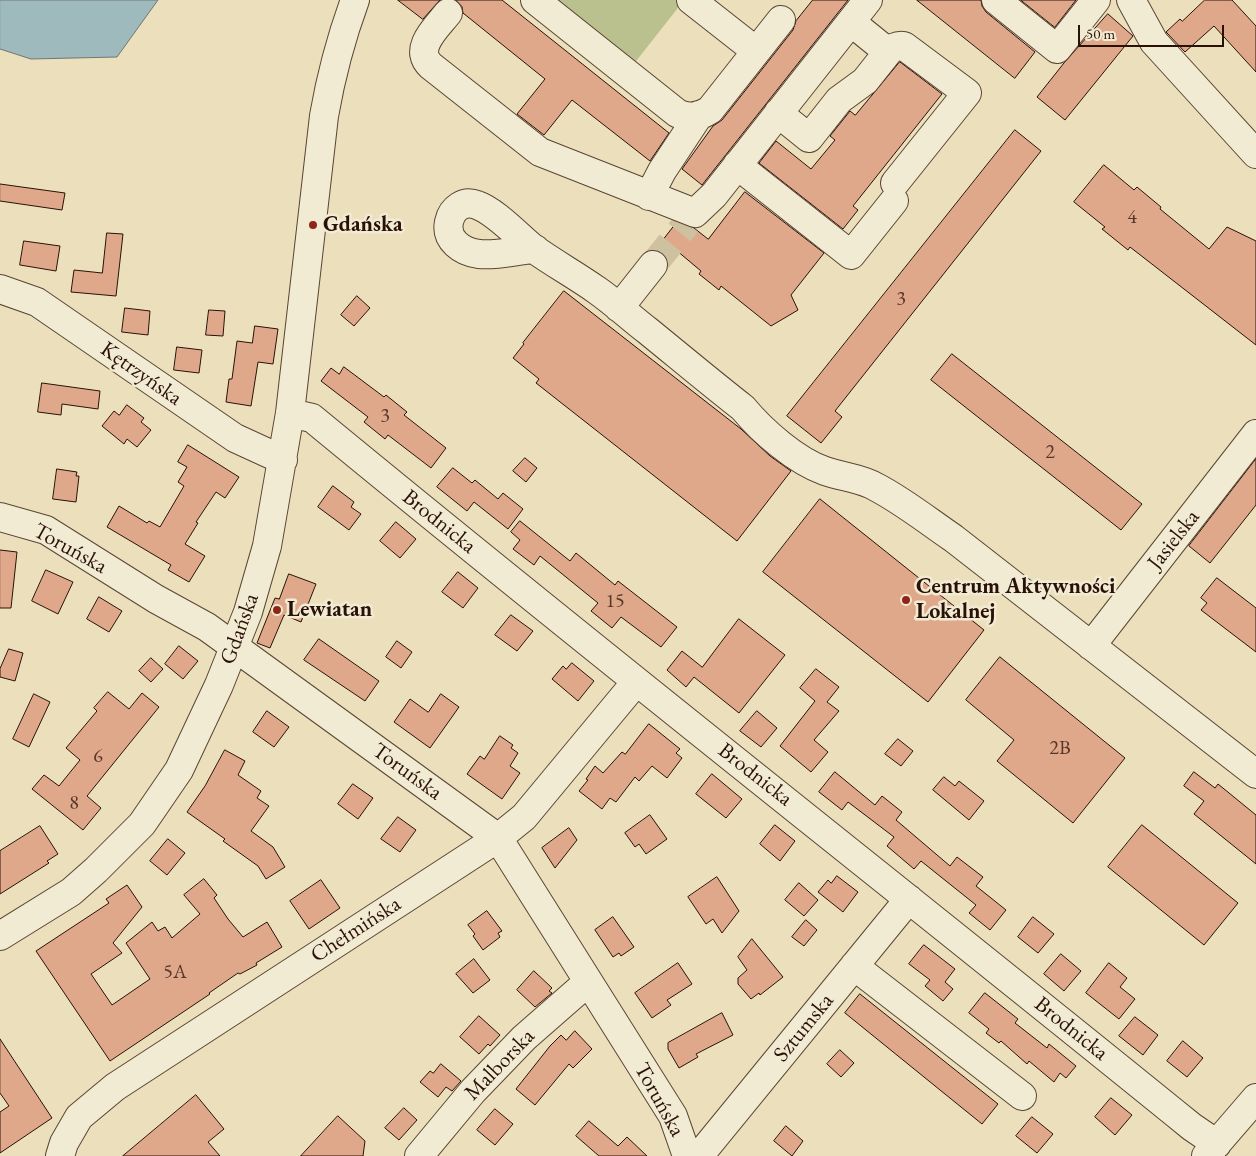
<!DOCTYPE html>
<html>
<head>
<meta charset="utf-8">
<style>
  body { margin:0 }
  #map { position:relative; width:1256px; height:1156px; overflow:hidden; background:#ebe0bb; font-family:"EB Garamond",serif }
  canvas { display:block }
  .scale { position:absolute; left:1078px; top:25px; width:146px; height:22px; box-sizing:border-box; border:2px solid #291108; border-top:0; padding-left:6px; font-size:15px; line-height:18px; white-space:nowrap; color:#291108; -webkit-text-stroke:4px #f2ebd3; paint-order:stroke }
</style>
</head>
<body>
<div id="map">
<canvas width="1256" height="1156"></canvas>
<div class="scale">50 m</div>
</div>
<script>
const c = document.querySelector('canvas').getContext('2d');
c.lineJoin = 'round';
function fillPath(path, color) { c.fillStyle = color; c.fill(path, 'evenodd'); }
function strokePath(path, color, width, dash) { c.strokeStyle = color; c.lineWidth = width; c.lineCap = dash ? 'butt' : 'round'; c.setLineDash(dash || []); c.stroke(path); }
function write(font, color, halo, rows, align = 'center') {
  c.font = font + ' "EB Garamond",serif'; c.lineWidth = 5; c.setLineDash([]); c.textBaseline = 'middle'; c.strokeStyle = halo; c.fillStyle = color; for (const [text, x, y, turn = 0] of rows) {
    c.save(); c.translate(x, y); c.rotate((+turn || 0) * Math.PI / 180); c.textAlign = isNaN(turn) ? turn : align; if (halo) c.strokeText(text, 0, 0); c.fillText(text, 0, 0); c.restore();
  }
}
const green = new Path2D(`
  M551 0H675L681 4 633 65Z`);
const water = new Path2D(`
  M0 0H158L117 57 31 59 0 49Z`);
const building = new Path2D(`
  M398 0H440L423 19Z
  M456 0H502L669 133 650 161 572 100 544 135 517 114 545 79 463 13 462 7Z
  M813 0H848L702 185 682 169 713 126 722 120 793 30 796 21Z
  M917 0H981L982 6 986 12 1035 52 1015 78Z
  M1021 0H1076L1055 27Z
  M1205 0H1232L1256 26V72L1214 26 1185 52 1167 33 1166 32 1180 19 1182 21Z
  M1108 14 1133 36 1065 120 1037 97 1064 63Z
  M900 62 942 94 853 206 858 210 843 229 759 163 776 141 811 169 835 140 830 136 850 111 855 115Z
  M1015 130 1041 151 835 411 842 417 821 443 787 416Z
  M1104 165 1134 190 1137 187 1161 207 1160 209 1209 249 1227 227 1256 241V345L1130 247 1128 250 1102 229 1105 227 1074 202Z
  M0 184 65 193 62 210 0 201Z
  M745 192 824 253 791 295 798 310 771 326 721 286 719 290 699 274 701 271 676 250 668 261 663 253 655 250 676 223 694 228 708 239Z
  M107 233 123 234 116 296 71 292 74 270 102 273Z
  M24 241 60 246 56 271 20 265Z
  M564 291 741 429 770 456 791 471 737 541 536 383 539 379 513 358 524 344 523 343Z
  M357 296 370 308 354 326 341 315Z
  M125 308 150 311 148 335 122 332Z
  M209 310 225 311 223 336 206 335Z
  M255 326 278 329 273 364 258 362 251 406 226 402 229 379H232L237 341 252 343Z
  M177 347 202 350 199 373 174 370Z
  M952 354 1142 504 1121 530 931 380Z
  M344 367 384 397 386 395 407 412 404 415 446 448 431 468 388 435 385 439 364 422 368 417 321 381 331 368 339 374Z
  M42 383 100 391 98 409 62 404 61 415 38 412Z
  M127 405 144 418 141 422 151 430 137 447 127 439 124 444 102 426 114 411 119 415Z
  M188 445 239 477 225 498 216 492 196 522 198 523 185 544 205 556 189 582 168 570 171 565 107 527 119 506 147 523 149 521 160 527 184 486 178 482 187 467 178 462Z
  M525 458 537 468 526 482 513 471Z
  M1256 459V505L1210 563 1189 546Z
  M453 468 472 483 475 480 498 499 503 493 523 509 508 529 474 502 467 511 437 487Z
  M57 469 77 472 76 476H79L76 502 53 499Z
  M333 486 354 502 351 507 361 514 349 530 318 507Z
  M820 499 984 630 928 702 763 572Z
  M520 521 570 561 576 553 615 585 618 581 677 627 661 647 621 617 612 628 591 611 598 603 540 556 534 565 513 549 520 540 511 532Z
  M396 522 416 539 400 558 380 541Z
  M0 550 17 552 11 608H0Z
  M46 570 73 582 58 614 32 601Z
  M458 572 478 588 463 608 442 592Z
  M289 574 316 584 301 622 284 615 270 648 257 643 275 598 279 599Z
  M1217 578 1256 608V652L1201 610 1207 603 1201 598Z
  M99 597 122 611 109 632 87 619Z
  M511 615 533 631 517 651 495 635Z
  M739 619 785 655 739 713 694 677 686 687 667 670 682 651 702 667Z
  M319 639 379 681 365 701 304 660Z
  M397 641 412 652 401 668 386 657Z
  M179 646 198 661 183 679 165 664Z
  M9 649 23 653 15 681 0 677V669Z
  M1000 657 1125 758 1073 823 997 761 1014 740 966 700Z
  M151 658 163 669 151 682 139 671Z
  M572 663 594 681 578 701 552 679 563 666 566 669Z
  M816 669 839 687 827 702 839 711 814 740 828 752 811 772 780 746 815 701 800 688Z
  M108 692 129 709 142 693 159 707 87 796 101 808 83 830 32 789 44 775 59 786 80 760 66 748 97 711 94 708Z
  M34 694 50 702 29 747 13 739Z
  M441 694 459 707 430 748 394 722 410 699 428 712Z
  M267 711 289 727 274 747 253 732Z
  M757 711 777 728 761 747 740 731Z
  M649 724 680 749 676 753 682 758 667 778 652 766 639 781 635 777 616 802 610 798 602 809 579 791 588 780 586 779 595 766 603 773 622 752 625 754Z
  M500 736 513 745 511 748 518 753 510 766 520 773 502 799 467 774 480 756 484 759Z
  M898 739 913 751 901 766 885 754Z
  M225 750 245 761 238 775 261 791 257 798 269 806 251 831 273 847 285 867 266 879 258 866 223 841 225 839 187 812 205 786Z
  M835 772 875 805 882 796 902 812 896 820 950 866 957 857 983 877 976 886 1006 910 990 930 969 913 976 905 921 861 914 869 887 846 894 837 848 802 842 810 819 792Z
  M1194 772 1215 788 1218 784 1256 815V864L1194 814 1204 801 1184 786Z
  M712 774 742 799 726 818 696 794Z
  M944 777 955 786 959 781 984 801 969 820 933 790Z
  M353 784 373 798 358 819 338 804Z
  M650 815 667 839 646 854 639 844 635 847 625 833Z
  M398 817 416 830 400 852 381 839Z
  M775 825 795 841 780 861 760 844Z
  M1142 825 1238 903 1204 945 1108 867Z
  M40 826 58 854 47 861 49 863 0 894V851Z
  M569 828 577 840 555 868 542 848Z
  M168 839 185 853 167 875 150 861Z
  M837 876 858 892 843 912 818 892 828 880 831 883Z
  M717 877 739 911 722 933 713 919 706 924 688 897Z
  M204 879 217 895 214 898 228 919 243 937 267 922 282 947 256 963 257 965 240 974 238 973 209 993 210 994 110 1061 36 951 109 903 106 899 127 885 142 907 113 943 122 953 91 974 112 1005 150 979 126 943 152 922 158 931 165 927 172 938 200 914 184 895Z
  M321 880 340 908 309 929 290 901Z
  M799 883 818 900 804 916 785 900Z
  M487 911 502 931 498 933 500 937 483 950 473 936 475 934 468 925Z
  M613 917 634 947 621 956 619 953 613 957 595 930Z
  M1033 917 1054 934 1038 953 1018 937Z
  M806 920 817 930 804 946 792 937Z
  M752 939 783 977 760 995 759 993 751 999 738 984V978L747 970 738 957Z
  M924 945 955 969 945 982 953 989 943 1001 925 986 930 980 909 964Z
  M1061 954 1081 971 1064 991 1044 974Z
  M474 959 490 980 473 993 456 974Z
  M678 963 692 984 667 1000 671 1005 652 1018 635 993Z
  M1109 963 1127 978 1120 987 1135 999 1119 1019 1086 993Z
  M534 971 552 988 549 991 552 993 535 1007 517 990Z
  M985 993 1018 1019 1015 1023 1047 1048 1049 1044 1076 1066 1066 1078 1060 1073 1054 1082 1029 1061 1027 1064 1001 1041 999 1043 986 1033 989 1029 969 1013Z
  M860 994 998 1104 982 1124 845 1013Z
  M722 1013 733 1035 696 1054 698 1057 679 1068 668 1049V1043Z
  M479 1016 500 1035 490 1046 488 1044 479 1054 460 1037Z
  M1135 1017 1158 1035 1143 1055 1119 1036Z
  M575 1031 592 1049 573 1068 569 1064 535 1105 516 1089 550 1046 561 1035 566 1040Z
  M0 1039 52 1118 0 1153V1112L9 1106 0 1093Z
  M1183 1041 1203 1058 1187 1077 1167 1061Z
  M840 1050 854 1063 841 1077 827 1064Z
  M441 1064 461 1081 452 1091 446 1087 438 1097 420 1082 430 1071 433 1073Z
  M196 1095 224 1129 208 1142 220 1156H123Z
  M1111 1098 1132 1115 1115 1135 1095 1117Z
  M404 1108 417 1120 399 1140 385 1128Z
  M495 1109 513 1124 495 1145 477 1130Z
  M338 1116 365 1141 363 1156H301Z
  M1032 1117 1053 1134 1037 1153 1016 1136Z
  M589 1121 618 1146 627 1137 647 1156H599L576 1136Z
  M786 1126 803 1141 792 1156 774 1141Z`);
const minorTunnel = new Path2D(`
  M653 265 687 223`);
const minor = new Path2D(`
  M535 0 677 113C688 119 699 117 710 110L781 20
  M691 0 756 51
  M996 0 1057 49 1096 0
  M1131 0 1154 42 1256 154
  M448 13C437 27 412 49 431 66L540 152 695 213 714 195 868 0
  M888 52C893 47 897 45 904 46L967 93 895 183
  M778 113 809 138 839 100 865 81 888 52 851 22
  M737 165 851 255 894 201
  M649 196 662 171 699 115
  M535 249C517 250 497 256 479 254 462 252 445 240 449 222 452 208 464 200 477 205 495 211 519 237 534 249 555 264 577 276 598 291 615 303 631 318 648 331 680 357 711 383 743 408 762 431 796 461 825 471 842 477 861 478 876 487 903 501 928 521 953 538L1256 774
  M0 289 37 302 235 438 283 460
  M619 308 653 265
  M290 413 312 418C603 658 900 890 1192 1127L1217 1144
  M0 517 46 530 156 599 207 627 498 838 673 1116 687 1156
  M1091 646 1256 434
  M0 936 71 892 96 870 142 824 179 770 219 685 248 612 267 546 290 413 324 116C331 76 341 38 355 0
  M854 966 1022 1096
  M60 1156 64 1143 79 1117 115 1087 498 838 524 817 636 682
  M419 1156 473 1091 524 1038 588 982
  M699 1156 909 899
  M1206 1156 1256 1098`);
const markers = [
  [313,225,5,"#8f2418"],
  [906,600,5,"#8f2418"],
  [277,610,5,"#8f2418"]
];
const numberNames = [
  ["4",1132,218],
  ["3",901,300],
  ["3",385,417],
  ["2",1050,453],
  ["15",615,602],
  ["2B",1060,749],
  ["6",98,757],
  ["8",74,804],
  ["5A",175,973]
];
const poiNames = [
  ["Gdańska",323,225],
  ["Centrum Aktywności",916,587],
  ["Lokalnej",916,612],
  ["Lewiatan",287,610]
];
const streetNames = [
  ["Kętrzyńska",141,374,35],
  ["Brodnicka",439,522,39],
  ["Jasielska",1174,540,-52],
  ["Toruńska",70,549,29],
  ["Gdańska",240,629,-70],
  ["Toruńska",407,772,36],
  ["Brodnicka",755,775,38],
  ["Chełmińska",356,930,-33],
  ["Sztumska",804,1028,-51],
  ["Brodnicka",1071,1029,39],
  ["Malborska",500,1065,-46],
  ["Toruńska",659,1100,61]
];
fillPath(green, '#bac18e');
fillPath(water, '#9ebabc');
strokePath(water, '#6f7674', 1);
fillPath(building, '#e0a88b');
strokePath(building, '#291108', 1);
strokePath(minorTunnel, '#cec1a0', 28, [28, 14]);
strokePath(minor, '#5a4535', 30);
strokePath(minor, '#f2ebd3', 28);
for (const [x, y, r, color] of markers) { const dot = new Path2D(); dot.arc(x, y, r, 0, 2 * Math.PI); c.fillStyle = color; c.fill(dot); strokePath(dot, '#f2ebd3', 2); }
write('20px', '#573729', null, numberNames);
write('bold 22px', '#291108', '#f2ebd3', poiNames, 'left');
write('22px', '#291108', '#f2ebd3', streetNames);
</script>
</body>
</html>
